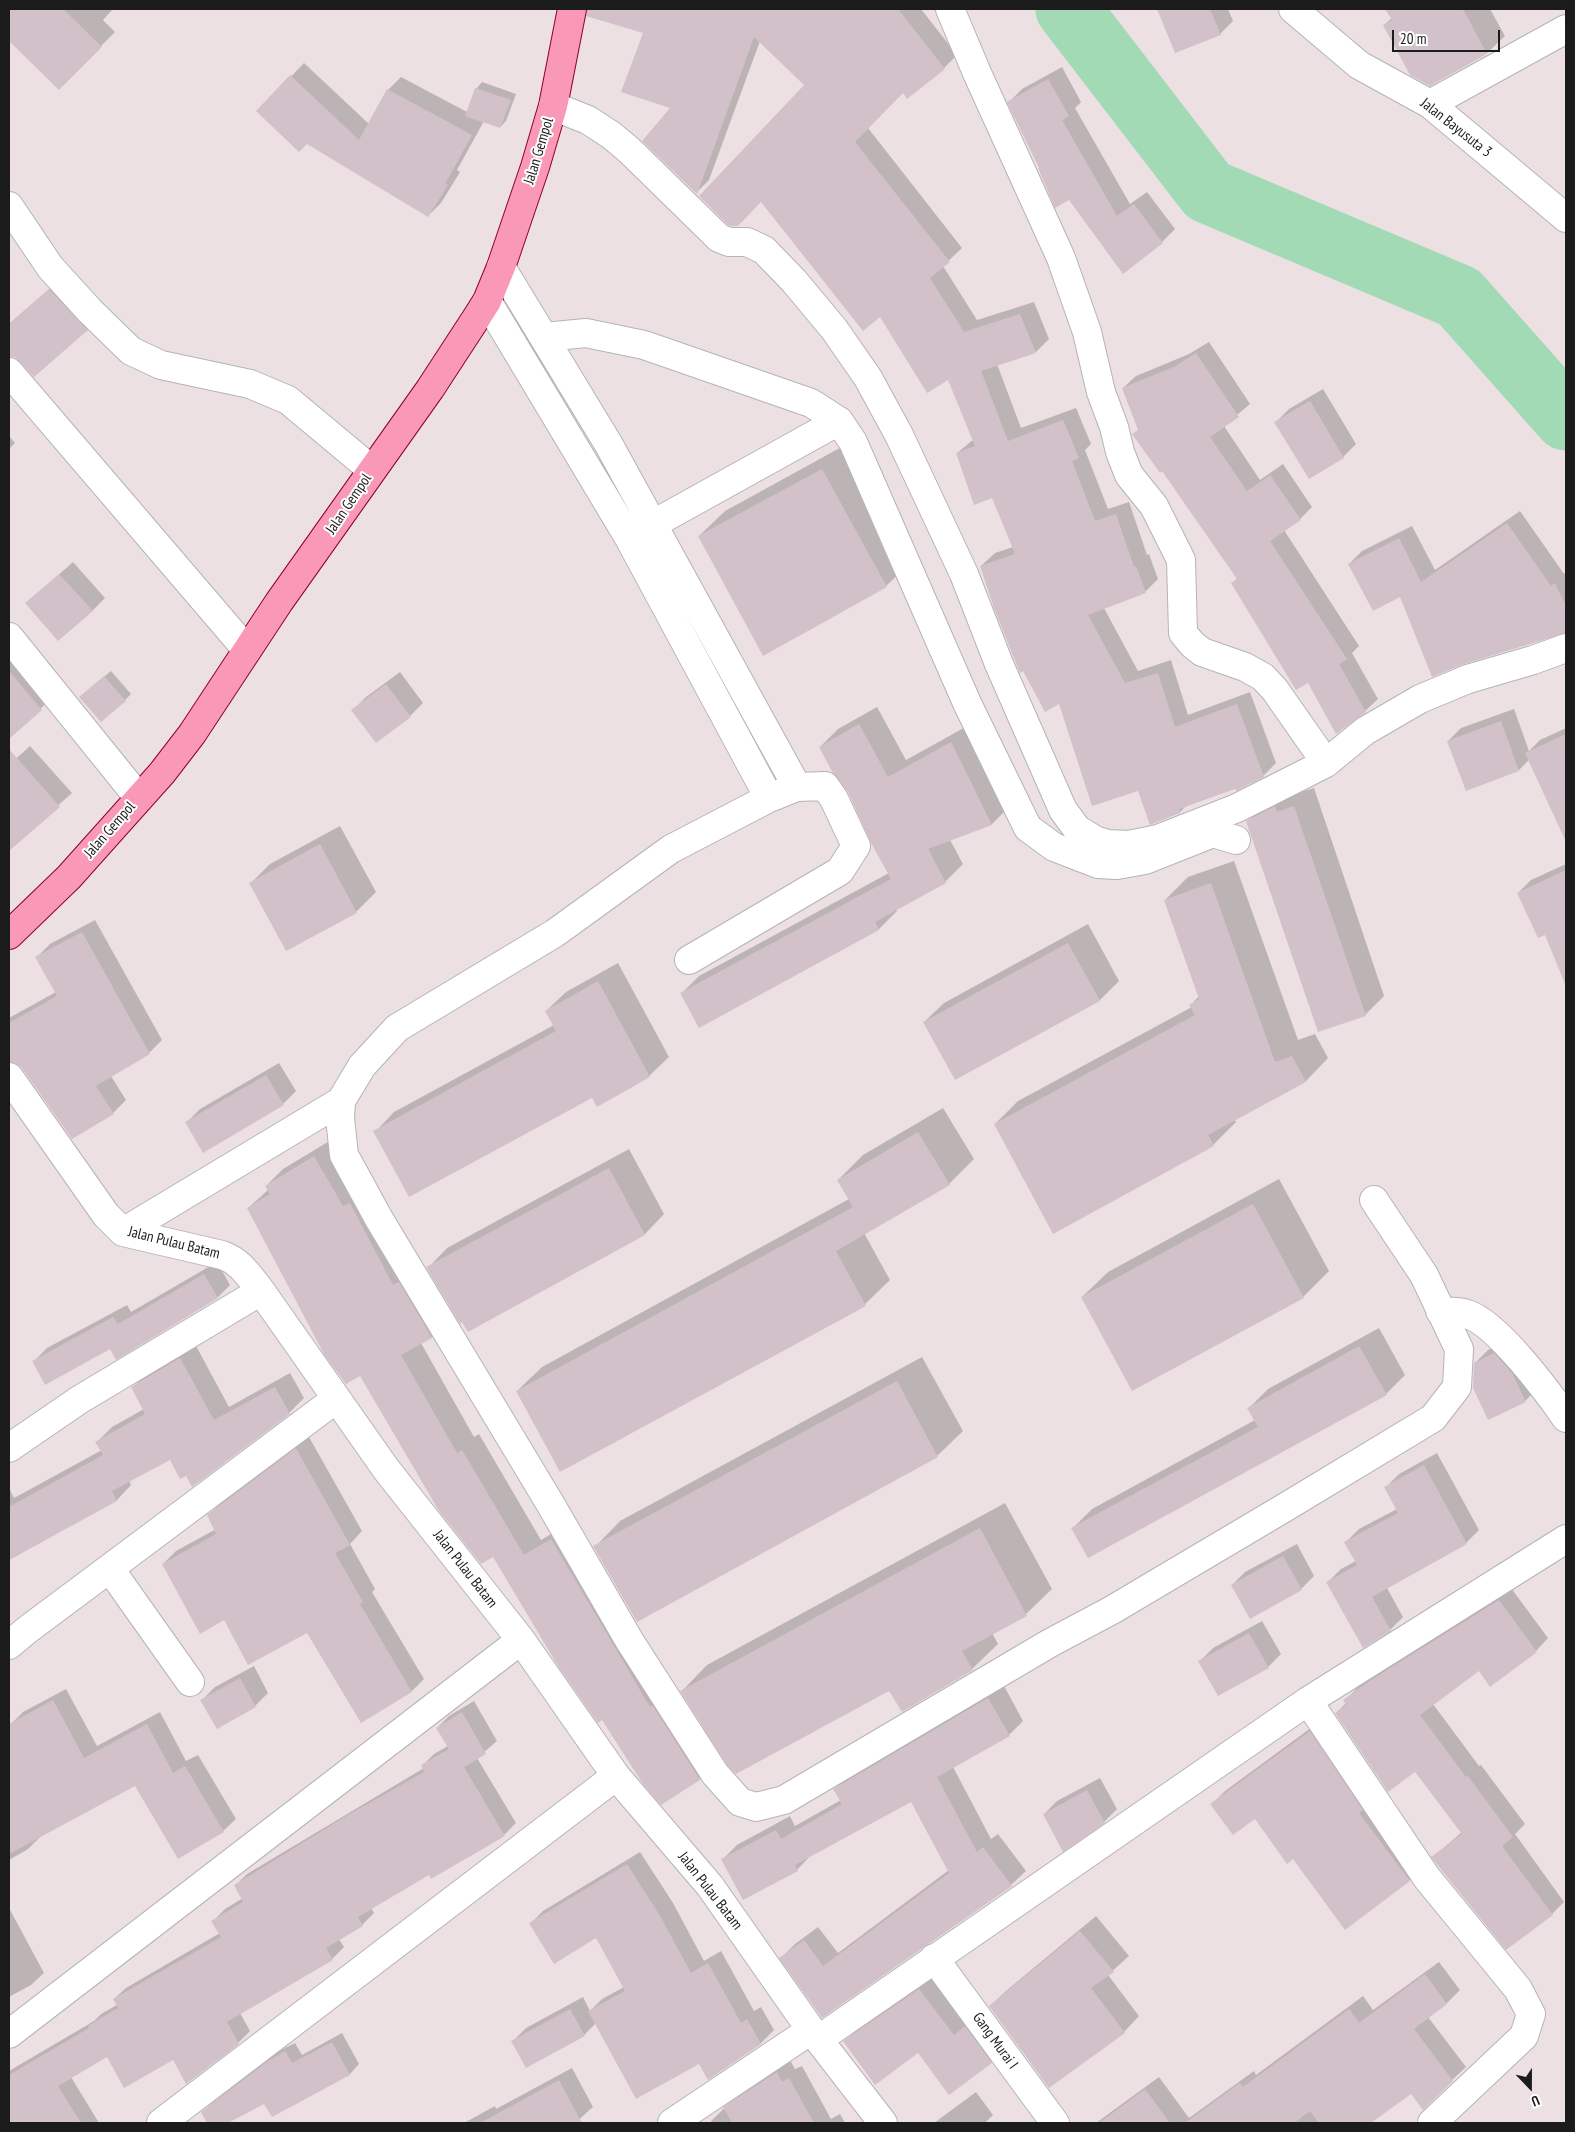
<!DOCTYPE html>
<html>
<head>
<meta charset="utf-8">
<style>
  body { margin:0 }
  #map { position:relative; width:1575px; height:2132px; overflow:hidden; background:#ece0e3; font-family:"PT Sans Narrow",sans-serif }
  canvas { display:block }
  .frame { position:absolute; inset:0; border:10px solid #1b1b1b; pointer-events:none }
  .north { position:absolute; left:1505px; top:2062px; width:50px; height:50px; -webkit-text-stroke:4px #fff; paint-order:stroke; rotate:158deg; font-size:14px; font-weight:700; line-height:20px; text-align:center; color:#1b1b1b }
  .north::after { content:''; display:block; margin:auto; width:18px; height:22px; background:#1b1b1b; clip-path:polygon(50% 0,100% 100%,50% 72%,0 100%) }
  .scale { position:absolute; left:1392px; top:30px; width:108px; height:22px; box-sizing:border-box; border:2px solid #1b1b1b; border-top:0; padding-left:6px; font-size:15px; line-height:18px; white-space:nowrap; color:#1b1b1b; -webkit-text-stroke:4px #fff; paint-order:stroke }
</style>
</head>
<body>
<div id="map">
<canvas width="1575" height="2132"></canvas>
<div class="frame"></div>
<div class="north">U</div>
<div class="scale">20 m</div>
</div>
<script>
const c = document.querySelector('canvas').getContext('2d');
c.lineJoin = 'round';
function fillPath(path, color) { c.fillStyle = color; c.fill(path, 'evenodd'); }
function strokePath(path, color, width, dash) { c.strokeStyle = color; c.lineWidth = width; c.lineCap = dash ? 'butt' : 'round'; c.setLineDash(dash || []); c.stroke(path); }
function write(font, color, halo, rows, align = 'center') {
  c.font = font + ' "PT Sans Narrow",sans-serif'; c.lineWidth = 4; c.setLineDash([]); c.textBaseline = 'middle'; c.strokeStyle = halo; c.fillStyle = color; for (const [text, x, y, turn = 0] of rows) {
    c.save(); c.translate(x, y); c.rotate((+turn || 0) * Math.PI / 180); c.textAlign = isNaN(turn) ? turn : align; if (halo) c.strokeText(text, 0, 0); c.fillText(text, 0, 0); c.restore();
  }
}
const shadow = new Path2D(`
  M9 9H113L103 20 115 32 59 88 9 39Z
  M598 9H921L957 55 944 68 903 91 868 128 962 248 943 266 977 320 1034 302 1049 339 1036 352 997 364 1021 428 1076 408 1091 444 1085 450 1108 509 1129 502 1147 555 1149 554 1158 579 1145 592 1104 608 1138 671 1171 660 1188 715 1250 692 1276 763 1263 776 1187 805 1180 812 1139 789 1059 702 981 566 995 553 1013 547 993 497 957 453 974 439 949 378 806 84 760 41 709 180 697 192 672 108 644 32 595 18Z
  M1158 9H1228L1233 21 1220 34 1176 52Z
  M1387 9H1490L1505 36 1487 53 1430 85 1384 25 1392 18Z
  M304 63 369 124 388 90 401 77 467 112 476 89 482 82 516 94 506 121 500 127 484 121 457 170 460 172 441 203 428 216 258 111Z
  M1062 67 1081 102 1075 108 1130 204 1147 192 1175 229 1162 242 1069 198 1040 167 1009 102 1022 89Z
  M63 277 100 317 87 330 15 356H9V324Z
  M1209 342 1250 404 1224 426 1260 480 1283 464 1312 507 1300 519 1284 530 1359 646 1352 653 1378 699 1365 711 1308 681 1233 583 1237 578 1139 429 1123 388 1136 376 1189 354Z
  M1323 389 1356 444 1343 457 1276 422 1289 409Z
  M9 436 15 443 9 449Z
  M847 444 912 561 886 586 699 536 725 511Z
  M1520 511 1564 574 1566 572V632H1560L1406 593 1349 564 1362 551 1412 526 1435 570Z
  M73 562 105 598 92 611 27 603Z
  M9 653 54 696 16 731 9 722Z
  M111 671 131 694 125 700 87 691Z
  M400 672 423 703 410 716 377 741 353 710 366 697Z
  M877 707 906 760 969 725 1010 806 992 824 950 840 963 864 945 882 895 909 897 911 879 929 699 1026 681 994 699 976 889 873 849 792 820 747 838 729Z
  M1514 709 1529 751 1540 740 1566 728V839L1530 759 1519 770 1448 741 1461 728Z
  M30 746 72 793 9 849V765Z
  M1314 788 1384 996 1365 1015 1248 821 1267 802Z
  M340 826 376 892 356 912 287 950 251 883 270 864Z
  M1234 861 1298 1040 1315 1034 1328 1058 1306 1081 1234 1119 1236 1122 1213 1145 995 1124 1018 1101 1192 1007 1191 1005 1199 996 1165 900 1188 877Z
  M1566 864V976L1563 977 1546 933 1518 893 1531 880Z
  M95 920 162 1040 149 1053 111 1076 126 1100 113 1113 16 1061H9V1018L56 992 37 957 50 944Z
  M1088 924 1119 981 1100 1000 924 1022 944 1003Z
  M618 963 669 1057 649 1076 593 1096 375 1132 394 1112 554 1025 546 1011 566 992Z
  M279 1063 296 1091 283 1104 187 1122 200 1109Z
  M943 1108 974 1159 949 1184 864 1233 890 1280 865 1304 561 1470 517 1391 542 1367 849 1199 838 1180 863 1155Z
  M331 1140 448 1321 432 1337 421 1343 474 1437 479 1434 541 1540 568 1524 716 1762 699 1779 662 1803 494 1555 361 1375 248 1208 268 1190 266 1186 283 1169Z
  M629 1149 664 1214 645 1234 468 1330 428 1268 447 1248Z
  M1279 1179 1329 1271 1303 1297H1082L1108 1272Z
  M217 1262 230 1285 217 1298 111 1348 34 1361 47 1348 127 1305 131 1312Z
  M1379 1328 1405 1375 1386 1394 1073 1528 1092 1509 1255 1420 1249 1408 1268 1389Z
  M1507 1341 1538 1388 1525 1401 1475 1363 1488 1350Z
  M195 1344 229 1407 290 1373 304 1398 289 1413 186 1474 170 1458 129 1481 131 1485 117 1500 9 1560V1488L14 1498 102 1450 97 1442 112 1427 144 1409 132 1388 147 1373Z
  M922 1357 963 1431 937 1456 595 1547 620 1521Z
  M309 1437 362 1531 350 1544 375 1589 372 1592 424 1679 412 1691 308 1631 225 1618 163 1564 176 1551 216 1529 208 1515 221 1503Z
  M1437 1453 1479 1530 1466 1543 1387 1588 1403 1617 1390 1630 1328 1582 1341 1569 1356 1561 1346 1542 1359 1529 1397 1509 1386 1487 1399 1474Z
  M1005 1503 1052 1589 1026 1614 992 1633 998 1644 972 1669 890 1689 682 1691 707 1665Z
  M1297 1544 1314 1576 1301 1589 1250 1617 1232 1585 1245 1572Z
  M1511 1588 1548 1638 1536 1651 1491 1685 1479 1669 1433 1704 1479 1766 1481 1765 1525 1824 1515 1834 1564 1902 1552 1914 1506 1948 1433 1857 1462 1832 1415 1770 1336 1713 1346 1703 1345 1701 1357 1688 1385 1668Z
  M1262 1621 1281 1654 1268 1667 1200 1661 1213 1648Z
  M254 1666 268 1693 255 1706 202 1700 215 1687Z
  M1003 1684 1023 1721 1009 1735 953 1767 991 1839 998 1834 1026 1871 1011 1885 822 2016 781 1958 795 1944 818 1927 838 1953 949 1870 911 1800 811 1855 797 1870 723 1859 737 1845 790 1816 795 1826 841 1800 835 1789 849 1775Z
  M66 1689 97 1746 160 1712 186 1761 198 1755 236 1819 223 1831 136 1784 41 1836 28 1849 9 1860V1739L16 1735 11 1724 23 1712Z
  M474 1701 497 1741 477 1758 516 1823 504 1835 430 1874 371 1908 374 1913 362 1925 339 1939 344 1947 332 1959 240 2013 250 2031 238 2043 173 2058 108 2056 71 2077 99 2123H9V2071L94 2021 101 2014 117 2005 114 1999 126 1988 220 1933 213 1921 225 1909 243 1898 235 1886 247 1874 424 1768 422 1766 434 1754 448 1746 437 1728 449 1716Z
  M1323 1719 1422 1867 1410 1880 1255 1818 1212 1804 1225 1791Z
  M1100 1778 1117 1809 1104 1822 1044 1814 1057 1801Z
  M640 1852 673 1903 704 1961 721 1951 754 2011 761 2007 774 2030 761 2043 700 2062 596 2023 584 2035 513 2041 526 2028 583 1997 590 2011 602 1999 624 1987 597 1936 530 1924 543 1911Z
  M9 1908 44 1973 31 1985 9 1997Z
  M1096 1916 1129 1956 1108 1975 1139 2016 1124 2032 990 2006 1006 1991Z
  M1439 1962 1460 1990 1446 2004 1428 2017 1466 2067 1452 2080 1411 2092 1369 2123H1096L1159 2077 1189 2118 1254 2071 1256 2075 1363 1996 1373 2010Z
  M939 1970 1010 2042 991 2062 845 2042 864 2022Z
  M342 2033 359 2064 350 2074 272 2116 265 2102 225 2123H208L203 2112 212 2103 279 2051 295 2043 302 2055Z
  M790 2060 795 2069 802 2066 831 2119 840 2114 845 2123H712L711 2121 738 2095Z
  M572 2068 593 2107 575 2123H464L495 2106 496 2109Z
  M976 2092 993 2115 985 2123H934Z`);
const river = new Path2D(`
  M1068 9 1208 191 1459 297 1566 418`);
const building = new Path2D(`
  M9 9H63L102 47 59 90 9 41Z
  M587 9H898L945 69 907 99 903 93 855 142 950 262 930 278 964 332 1020 314 1036 353 981 371 1008 441 1063 420 1079 458 1072 461 1095 521 1116 514 1134 567 1136 566 1146 593 1088 615 1125 683 1158 673 1175 727 1237 704 1264 777 1236 791 1235 789 1179 809 1180 813 1150 825 1138 791 1092 806 1059 704 1045 712 1023 671 1020 673 994 608 980 566 1015 554 992 498 974 505 956 453 975 446 948 380 927 393 880 317 863 331 761 202 738 226H732L728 225 699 196 804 85 754 37 697 194 642 141 670 108 621 92 643 33 586 16Z
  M1157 9H1210L1221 35 1175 53Z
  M1385 9H1463L1487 54 1430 86 1410 75 1383 25 1392 20Z
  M290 75 359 140 387 89 472 135 445 184 448 185 428 217 307 144 299 152 256 111Z
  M1048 79 1069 116 1062 120 1117 216 1134 204 1163 243 1123 274 1069 200 1055 208 1038 168H1039L1007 102Z
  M475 88 511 100 500 128 465 116Z
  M49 289 88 330 34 377 20 362 15 357H9V325Z
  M1196 353 1239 417 1210 437 1247 491 1270 475 1301 520 1270 541 1347 659 1339 664 1366 712 1336 734 1308 683 1296 690 1231 583 1237 579 1162 471 1160 473 1132 434 1138 430 1122 388 1176 366Z
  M1310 401 1344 458 1309 479 1274 422Z
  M822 469 887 587 763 656 698 536Z
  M1507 523 1551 586 1555 583 1566 606V633L1464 664 1432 677 1400 597 1402 596 1373 611 1348 564 1399 538 1421 582Z
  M59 574 93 611 58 641 25 603Z
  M9 671 42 710 9 739Z
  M104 676 126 701 101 722 79 697Z
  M386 684 411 717 376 743 351 710Z
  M1501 721 1519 771 1466 791 1447 741Z
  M859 724 888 777 951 742 992 825 928 849 946 883 875 922 879 930 699 1028 680 993 891 879 870 841 848 792 833 773 819 747Z
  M1566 734V842L1525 753Z
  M9 749 60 807 9 851Z
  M1275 806 1277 812 1294 806 1366 1016 1318 1032 1246 821Z
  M320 844 357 913 286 951 249 883Z
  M1566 870V984H1565L1545 935 1538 938 1517 893Z
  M1211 883 1275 1062 1292 1056 1306 1082 1208 1135 1214 1146 1053 1234 994 1124 1195 1015 1189 1005 1199 999 1164 900Z
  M82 932 150 1054 96 1086 114 1114 72 1139 22 1068 16 1063 9 1062V1023L57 996 35 957Z
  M1068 943 1100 1001 955 1080 923 1022Z
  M598 981 650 1077 597 1107 592 1098 409 1197 373 1131 556 1031 545 1011Z
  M266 1075 284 1105 203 1153 185 1122Z
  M918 1132 950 1185 836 1251 866 1306 560 1472 516 1391 853 1207 837 1180Z
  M314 1156 343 1206 350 1203 393 1285 399 1282 432 1338 401 1355 457 1453 462 1450 524 1555 551 1539 650 1707 653 1706 700 1780 661 1805 643 1784 602 1720 598 1723 558 1666 493 1557 481 1564 439 1511 360 1376 346 1384 325 1356 247 1208 270 1194 265 1186Z
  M609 1168 645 1235 468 1332 462 1322 460 1324 426 1267Z
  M1253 1204 1304 1298 1132 1391 1081 1297Z
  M204 1274 218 1298 116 1360 110 1349 45 1385 32 1361 113 1317 118 1324Z
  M1359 1346 1387 1395 1088 1558 1071 1528 1258 1427 1247 1408Z
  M1494 1353 1512 1373 1526 1402 1488 1420 1473 1388 1474 1363Z
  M180 1358 214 1420 275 1387 290 1414 192 1487 186 1476 180 1479 170 1460 112 1491 117 1501 9 1560V1507L103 1455 95 1442 145 1414 131 1387Z
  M897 1381 938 1457 637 1622 593 1546Z
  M296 1448 350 1545 335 1553 363 1602 360 1604 412 1692 361 1723 307 1633 248 1665 224 1620 200 1634 162 1564 216 1534 207 1515Z
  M1424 1465 1467 1544 1372 1597 1391 1631 1363 1648 1326 1582 1357 1565 1344 1542 1398 1513 1384 1487Z
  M980 1528 1027 1616 962 1651 973 1670 902 1712 889 1691 736 1774 727 1765 680 1691Z
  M1283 1556 1302 1590 1250 1619 1231 1585Z
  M1499 1600 1537 1652 1490 1687 1479 1671 1420 1715 1466 1777 1468 1776 1513 1837 1502 1846 1553 1915 1506 1950 1431 1857 1462 1834 1415 1772 1388 1792 1335 1713 1346 1705 1343 1700 1371 1680Z
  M1249 1633 1269 1668 1218 1696 1198 1661Z
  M240 1678 256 1707 217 1729 200 1700Z
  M988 1698 1010 1736 937 1777 977 1852 983 1847 1012 1886 822 2018 779 1958 804 1940 823 1966 949 1873 911 1802 795 1865 798 1871 743 1900 721 1859 776 1830 781 1839 842 1804 833 1789Z
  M53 1700 84 1758 147 1724 173 1773 185 1766 224 1832 178 1859 135 1786 9 1854V1724Z
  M462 1712 486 1754 464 1767 505 1836 431 1879 429 1875 358 1917 363 1926 326 1948 333 1960 227 2022 239 2044 186 2084 173 2060 124 2088 107 2057 58 2086 81 2123H9V2075L89 2028 88 2026 118 2008 113 1999 221 1937 211 1921 243 1902 234 1885 348 1815 424 1772 421 1765 449 1749 436 1728Z
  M1310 1731 1363 1810 1359 1813 1410 1881 1345 1930 1293 1859 1287 1864 1255 1819 1233 1835 1210 1804Z
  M1087 1790 1105 1823 1063 1852 1043 1814Z
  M627 1864 660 1916 691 1973 708 1963 741 2023 747 2019 761 2044 708 2080 699 2064 636 2099 588 2011 625 1991 596 1938 554 1964 529 1923Z
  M1080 1931 1114 1972 1091 1988 1125 2033 1049 2088 989 2006Z
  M1425 1974 1447 2004 1414 2029 1453 2081 1423 2110 1411 2094 1371 2123H1319L1310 2111 1294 2123H1185L1240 2083 1243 2087 1349 2009 1359 2023Z
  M919 1989 954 2035 965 2026 992 2063 949 2095 918 2053 875 2085 843 2041Z
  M570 2009 585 2036 526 2068 511 2041Z
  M332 2042 350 2075 272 2117 264 2104 228 2123H207L201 2112 268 2061 285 2051 292 2063Z
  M777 2072 782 2082 789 2078 814 2123H732L723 2107Z
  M559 2080 582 2123H480Z
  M1145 2089 1170 2123H1099Z`);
const minor = new Path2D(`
  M950 9 977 73 1061 258 1087 332 1101 392 1114 427 1120 452 1129 475 1154 506 1181 560 1183 633 1192 644 1202 652 1245 667 1263 677 1275 690 1326 763
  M1293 9 1359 65 1430 104 1566 218
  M1430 104 1566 29
  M553 106 588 120 611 135 629 150 719 238 729 242H747L764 250 794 281 834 329 868 378 899 435 964 574 999 664 1063 810 1077 829 1095 840 1107 844 1129 845 1158 839 1237 808 1326 763 1365 731 1420 699 1468 679 1533 660 1566 648
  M9 206 50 267 90 311 131 351 161 365 250 384 288 400 372 470
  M501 267 609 445 797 787
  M487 301 629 538 769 798
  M544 337 586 333 644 345 811 403 839 421 853 442 967 703 1021 814 1028 828 1054 847 1098 864 1117 865 1145 860 1213 833 1236 840
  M9 372 247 650
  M637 533 839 421
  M9 637 139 798
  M689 960 840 871 856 846 834 799 825 786 797 787 769 798 671 849 555 933 397 1028 362 1066 341 1101 340 1118 344 1155 379 1219 551 1505 629 1640 715 1774 740 1802 756 1807 784 1800 1050 1643 1112 1610 1284 1508 1433 1418 1457 1387 1459 1349 1424 1275 1374 1200
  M9 1077 106 1215 123 1232 222 1255C240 1261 249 1276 261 1291L386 1469 521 1640 616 1776 710 1886 811 2030 883 2123
  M123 1232 341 1101
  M1440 1311C1449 1312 1459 1311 1467 1314 1497 1323 1548 1392 1566 1418
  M9 1448 79 1400 261 1291
  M110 1569 190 1682
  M9 1645 27 1630 336 1399
  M1308 1701 1427 1878 1518 1989 1531 2014 1524 2036 1432 2123
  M934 1958 1055 2123
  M9 2034 521 1640
  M819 2039 1308 1701 1566 1539
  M161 2123 616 1776
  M672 2123 811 2030`);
const major = new Path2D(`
  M9 935 69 877 162 773 192 734 279 602 430 389 475 320 487 301 501 267 535 167 553 106 572 9`);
const streetNames = [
  ["Jalan Bayusuta 3",1456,128,38],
  ["Jalan Gempol",539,151,-73],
  ["Jalan Gempol",349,504,-56],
  ["Jalan Gempol",110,830,-49],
  ["Jalan Pulau Batam",174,1243,14],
  ["Jalan Pulau Batam",465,1569,52],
  ["Jalan Pulau Batam",710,1891,52],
  ["Gang Murai I",995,2041,54]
];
fillPath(shadow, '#0003');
strokePath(river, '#a1dab4', 65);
fillPath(building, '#d3c1c9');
strokePath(minor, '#b4b4b4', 30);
strokePath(major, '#8e0321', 30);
strokePath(minor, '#fff', 28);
strokePath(major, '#f998b7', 28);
write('15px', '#1b1b1b', '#fff', streetNames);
</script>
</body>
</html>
